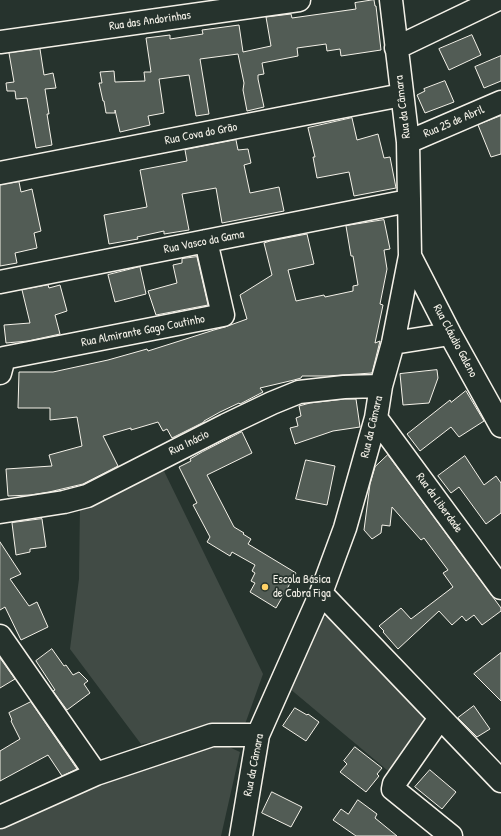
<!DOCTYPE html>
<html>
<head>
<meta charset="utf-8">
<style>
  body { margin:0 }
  canvas { display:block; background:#26332d }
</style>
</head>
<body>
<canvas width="501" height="836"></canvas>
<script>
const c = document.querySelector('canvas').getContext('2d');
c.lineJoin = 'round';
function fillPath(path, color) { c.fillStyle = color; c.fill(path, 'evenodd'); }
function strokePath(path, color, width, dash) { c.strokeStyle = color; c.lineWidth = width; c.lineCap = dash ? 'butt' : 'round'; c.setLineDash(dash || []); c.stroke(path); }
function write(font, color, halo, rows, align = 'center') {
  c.font = font + ' "Patrick Hand",sans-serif'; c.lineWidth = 3.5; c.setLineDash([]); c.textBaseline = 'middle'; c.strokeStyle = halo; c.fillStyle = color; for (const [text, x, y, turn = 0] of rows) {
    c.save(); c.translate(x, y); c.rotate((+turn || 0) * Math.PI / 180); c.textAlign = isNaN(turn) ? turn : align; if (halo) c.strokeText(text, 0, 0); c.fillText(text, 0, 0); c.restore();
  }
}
const green = new Path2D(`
  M162 467 263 674 244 727 141 744 70 649 79 579 80 506Z
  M334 613 425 711 429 723 393 775 289 688 319 620Z
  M216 741 240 752 221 836H0V830L12 819 108 774Z`);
const building = new Path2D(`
  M374 0 375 6H376L381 50 341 56 340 49 327 51 326 44 297 48 298 56 262 63 264 74 258 75V79L264 107 247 111 243 90 244 83 238 54 200 59 209 114 196 116 189 75 159 79 164 113 148 116 150 125 120 132 115 110V113H106L104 101H103L99 83H102L100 72 114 71 115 82 145 81 144 72H151L146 38 170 35V39L183 37 203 34 202 30 239 25 243 52 271 46 266 17 291 14 292 18 356 9 355 3Z
  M472 35 481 55 449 70 439 49Z
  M40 49 44 75 53 73 56 88 45 89 49 114H47L52 145 36 148 27 98 16 99 15 91H7L6 83 14 82 9 53Z
  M501 56V81L484 88 475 67Z
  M445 81 454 102 425 113 417 95 425 91 424 89Z
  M501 116V154L491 157 478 125Z
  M352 118 357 140 378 134 384 158 390 157 396 188 354 196 349 172 317 178 313 157H315L308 128Z
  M236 140 238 150 248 149 251 163 244 165 250 193 279 187 284 211 222 223 216 188 182 194 189 230 164 234V231L137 237 138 239 109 244 104 215 147 207 140 170 187 161 185 150Z
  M19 182 21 192 32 189 41 231 34 233 37 248 15 253 17 263 0 266V185Z
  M384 220 390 249 384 250 387 269 380 304 383 305 375 343 380 341 372 373 327 376H302L301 378 294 380 260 388 263 392 240 404 239 403 220 412 204 421V422L172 438 167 429 163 431 158 422 131 430V428L103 436 118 466 83 484 49 492 30 495 8 496 6 469 52 466 49 455 82 446 77 417 50 420V408H18L19 372H53L108 360 147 349 148 351 214 330 225 327 247 319 240 295 272 275 264 243 270 241 307 234 314 264 288 270 296 301 324 295 325 297 353 291V286L358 285 353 256H351L346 226Z
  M197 257 208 305 156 315 148 291 177 283 173 265 182 263V259Z
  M140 267 146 294 115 302 108 275Z
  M48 285 49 288 60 285 67 311 55 315 60 334 28 341 6 343 4 325 30 323 22 290Z
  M437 370 438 378 429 403 403 405 400 374Z
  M466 391 484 421 459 437 451 427 420 451 407 434 450 400 451 402Z
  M345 399H356L360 427 333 431 295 444 290 428 298 426 296 418 301 416 299 406 310 403Z
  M242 432 252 453 207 475 234 527 244 533 243 534 251 539 248 544 296 573 276 608 250 592 255 583 251 581 255 573 252 571 255 565 232 552 230 556 207 542 210 537 193 505 197 503 179 467 191 461 190 459 202 452Z
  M388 455 501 608V611L482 625 474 615 466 621 462 616 452 625 439 611 398 649 383 632 384 631 379 626 401 608 411 619 453 587 443 573 448 570 424 538 421 540 392 507 390 526 382 525 381 533 372 539 364 530 370 484 375 467Z
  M465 456 484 485 496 476 501 483V513L486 524 459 487 451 493 438 476Z
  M306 460 335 466 327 505 296 499Z
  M42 519 46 547 30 549V552L16 555 12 523Z
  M0 542 21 574 10 579 29 606 37 602 48 627 21 640 5 607 0 610Z
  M52 649 64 666 66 665 73 675 79 672 88 681 84 684 90 693 67 710 53 691 55 690 36 661Z
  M501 653V701L474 674Z
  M0 658 15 679 0 688Z
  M31 702 77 769 62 776 48 755 0 781V751L20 739 11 721 12 720 9 713Z
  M474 706 490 729 477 737 458 718Z
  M295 708 307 715 308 714 319 722 306 741 283 726Z
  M355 747 382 768 377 774 379 776 366 792 340 772 347 764 344 761Z
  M430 770 456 792 442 809 415 787Z
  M272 792 302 807 291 827 262 813Z
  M358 800 377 814 375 818 397 836H356L333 820 341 809 348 814Z`);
const minor = new Path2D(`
  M0 42 299 0
  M396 48 496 0
  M408 142 501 102
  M0 173 402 95
  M410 256 450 334 501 426
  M0 282 408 201
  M393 343 450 334
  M0 373 4 358 223 315 206 241
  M376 418 501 588
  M0 512 64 502 87 496 226 425 272 403 299 392 344 387 381 386
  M321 593 501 781
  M0 636 96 774
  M440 718 394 784 393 789 451 836
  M0 817 96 774 212 735H258
  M241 836 258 735 321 593 345 528 376 418 381 386 393 343 410 256 408 142 391 0`);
const markers = [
  [265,587,4,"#ffd166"]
];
const streetNames = [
  ["Rua das Andorinhas",150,21,-8],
  ["Rua da Câmara",403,107,-97],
  ["Rua 25 de Abril",454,122,-23],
  ["Rua Cova do Grão",201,134,-11],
  ["Rua Vasco da Gama",204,242,-11],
  ["Rua Almirante Gago Coutinho",143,331,-11],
  ["Rua Cláudio Galeno",455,341,62],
  ["Rua da Câmara",372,427,-77],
  ["Rua Inácio",189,443,-26],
  ["Rua da Liberdade",439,503,54],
  ["Rua da Câmara",254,765,-79]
];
const poiNames = [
  ["Escola Básica",273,580],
  ["de Cabra Figa",273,594]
];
fillPath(green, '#414b45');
fillPath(building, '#525c55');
strokePath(building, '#f4f1e8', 1);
strokePath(minor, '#f4f1e8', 25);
strokePath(minor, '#26332d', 22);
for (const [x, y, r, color] of markers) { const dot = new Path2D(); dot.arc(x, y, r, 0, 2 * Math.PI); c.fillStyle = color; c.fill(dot); strokePath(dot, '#26332d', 1.5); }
write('12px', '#f4f1e8', '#26332d', streetNames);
write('12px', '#f4f1e8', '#26332d', poiNames, 'left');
</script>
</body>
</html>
